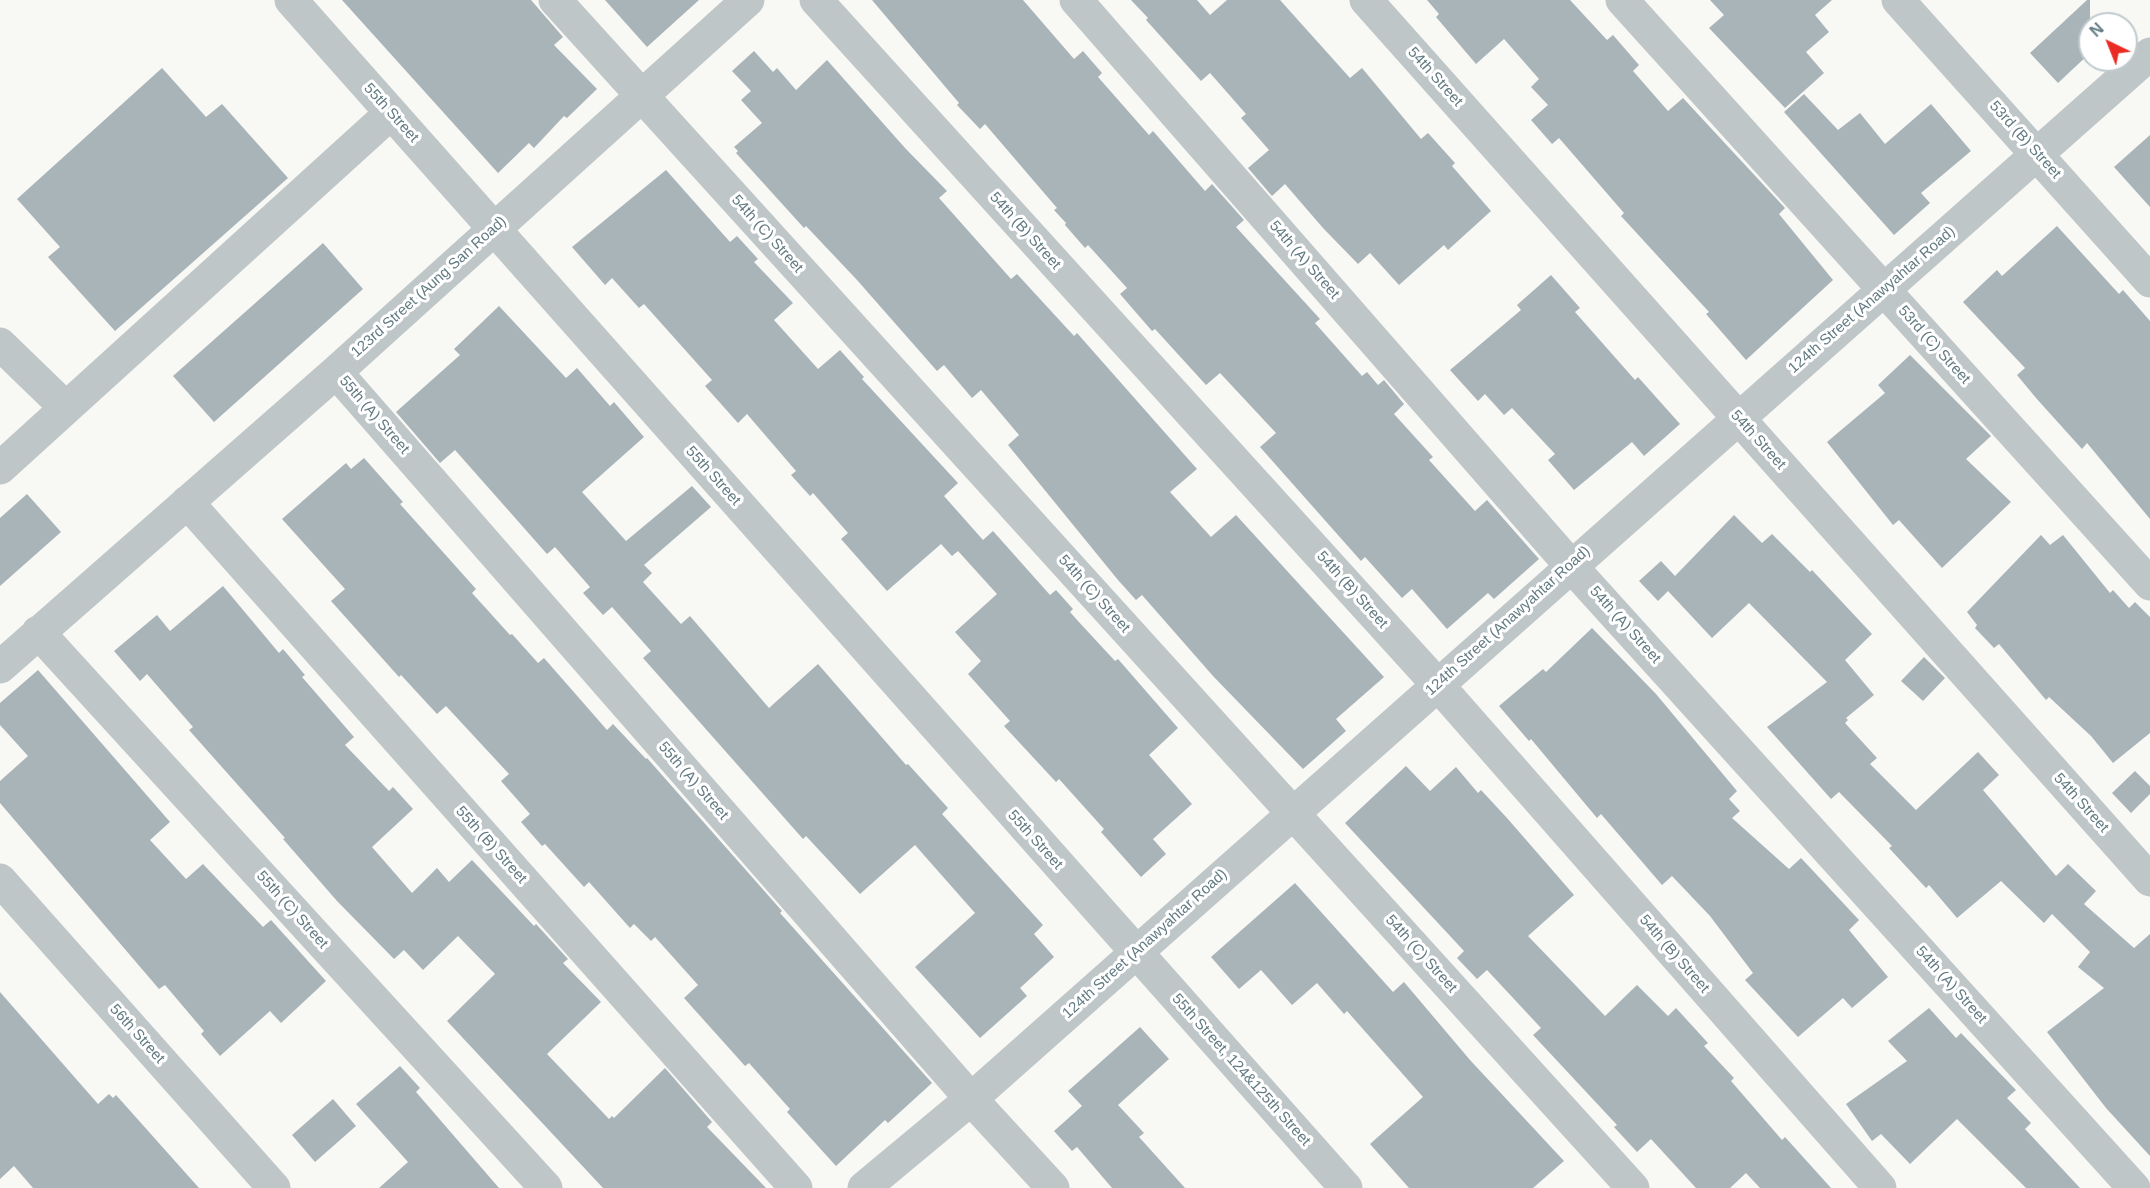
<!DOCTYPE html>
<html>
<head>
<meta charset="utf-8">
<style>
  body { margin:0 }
  #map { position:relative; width:2150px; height:1188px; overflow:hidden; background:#f8f8f5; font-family:Arial,sans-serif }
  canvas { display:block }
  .north { position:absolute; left:2078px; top:12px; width:60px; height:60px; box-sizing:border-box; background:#fff; border:2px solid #c0cacd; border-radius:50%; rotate:317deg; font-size:16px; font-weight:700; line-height:24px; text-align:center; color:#627a82 }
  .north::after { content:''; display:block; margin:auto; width:21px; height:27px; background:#eb2c22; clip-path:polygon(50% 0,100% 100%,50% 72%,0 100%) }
</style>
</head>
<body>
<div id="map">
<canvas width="2150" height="1188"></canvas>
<div class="north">N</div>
</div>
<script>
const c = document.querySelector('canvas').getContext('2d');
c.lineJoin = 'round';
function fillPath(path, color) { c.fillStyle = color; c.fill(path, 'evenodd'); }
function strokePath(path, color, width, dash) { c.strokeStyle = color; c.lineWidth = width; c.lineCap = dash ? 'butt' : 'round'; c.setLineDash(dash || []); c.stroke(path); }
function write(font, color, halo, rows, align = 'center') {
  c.font = font + ' Arial,sans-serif'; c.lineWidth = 6; c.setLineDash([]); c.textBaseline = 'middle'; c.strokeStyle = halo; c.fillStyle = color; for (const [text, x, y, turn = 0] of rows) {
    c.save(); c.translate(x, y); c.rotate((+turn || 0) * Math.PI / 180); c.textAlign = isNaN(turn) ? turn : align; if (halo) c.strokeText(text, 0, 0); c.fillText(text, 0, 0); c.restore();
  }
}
const building = new Path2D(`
  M342 0H531L563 37 554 45 597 89 567 118 564 116 534 148 529 143 498 173Z
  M605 0H699L647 47Z
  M872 0H1023L1074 59 1083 51 1102 73 1098 77 1149 135 1153 131 1205 191 1212 184 1244 220 1236 227 1320 319 1315 323 1362 376 1367 372 1378 385 1384 380 1404 404 1394 414 1433 457 1429 460 1475 511 1487 500 1539 559 1494 599 1488 593 1447 629 1412 589 1402 598 1365 557 1361 561 1260 447 1276 433 1220 373 1206 385 1155 329 1152 331 1120 294 1127 288 1088 245 1085 248 1065 225 1066 223 1054 210 1057 208 985 124 980 129 957 105 959 103Z
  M1131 0H1197L1210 15 1227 0H1280L1350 78 1362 68 1421 139 1428 133 1455 163 1452 166 1491 211 1448 250 1444 245 1399 285 1370 253 1358 264 1323 228 1285 184 1272 196 1248 168 1269 150 1241 118 1246 114 1210 73 1201 81 1146 20 1148 18Z
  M1427 0H1570L1607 40 1613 35 1639 65 1633 71 1668 111 1683 98 1785 208 1779 214 1833 280 1746 360 1706 314 1709 312 1621 216 1624 213 1559 138 1552 144 1531 120 1548 105 1531 87 1539 79 1504 39 1476 64 1436 17 1439 14Z
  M1710 0H1832L1815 15 1829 32 1806 52 1824 73 1785 108 1709 28 1724 15Z
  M2087 0H2090V53L2058 83 2030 53Z
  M754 51 773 72 777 68 796 90 827 60 905 148 947 191 939 198 1011 279 1017 274 1074 336 1077 333 1197 469 1170 492 1211 537 1236 515 1384 677 1336 719 1346 731 1303 769 1213 676 1142 595 1136 600 1118 580 1008 445 1019 435 981 390 972 398 944 365 937 371 857 280 806 226 804 228 736 153 738 151 734 147 762 123 741 100 751 91 732 71Z
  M162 68 206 117 222 104 288 178 115 331 48 257 60 247 17 199Z
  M1804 94 1838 130 1860 113 1885 144 1931 104 1971 151 1921 193 1930 203 1894 235 1784 112Z
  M2150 135V207L2114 167Z
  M666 170 730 242 737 236 758 259 754 262 793 303 774 320 818 369 840 350 864 377 862 379 958 483 944 496 983 540 993 531 1050 595 1056 590 1073 609 1070 612 1078 621 1115 661 1118 659 1178 728 1149 755 1192 804 1153 839 1166 854 1141 877 1101 832 1104 829 1059 779 1056 782 1004 726 1010 721 968 674 981 661 955 632 997 594 958 551 952 556 941 544 887 591 841 539 848 533 813 493 810 496 791 475 796 471 747 414 738 423 705 386 712 380 644 304 639 308 612 278 605 285 572 247Z
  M2057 226 2119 294 2123 290 2150 321V519L2087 443 2082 449 2036 398 2017 375 2025 368 1963 302 1997 270 2002 276Z
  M323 243 363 289 214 422 173 376Z
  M1551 275 1580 308 1575 312 1635 380 1638 377 1680 424 1644 456 1632 442 1574 490 1548 460 1555 454 1512 408 1504 415 1485 394 1478 401 1450 370 1521 310 1517 305Z
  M499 306 566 378 577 368 610 406 614 402 644 437 582 492 626 541 692 486 711 507 644 565 652 573 643 582 681 624 690 616 769 708 818 664 906 765 908 764 948 808 942 814 1043 925 1034 934 1054 957 1020 988 1027 996 980 1038 915 967 975 913 915 845 860 894 806 836 803 839 643 658 651 651 612 607 603 615 583 593 590 587 555 547 547 554 455 450 440 463 396 412 460 355 454 349Z
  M1910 355 1991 436 1966 459 2011 502 1942 568 1899 520 1893 525 1827 442 1885 393 1878 385Z
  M364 458 403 502 400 504 476 589 472 593 510 635 512 634 538 663 544 658 607 730 613 724 646 759 647 758 782 911 780 913 932 1083 888 1123 885 1120 836 1166 787 1112 790 1109 749 1063 745 1066 684 998 698 985 655 937 651 941 634 924 630 928 589 882 584 887 545 844 542 846 521 822 530 814 501 781 509 774 446 706 437 714 401 675 399 677 331 601 345 589 282 519 346 463 351 469Z
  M27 494 61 532 0 586V518Z
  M1734 515 1762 543 1772 534 1810 572 1812 570 1872 634 1845 660 1874 695 1846 718 1848 720 1845 723 1877 758 1870 764 1916 810 1978 752 1999 775 1983 790 2056 876 2068 864 2096 891 2084 904 2134 948 2150 934V1156L2106 1108 2047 1032 2104 988 2078 967 2090 952 2052 914 2044 923 2001 881 1957 918 1929 885 1926 888 1889 848 1892 846 1839 792 1831 799 1767 727 1827 682 1749 603 1712 638 1668 591 1658 601 1639 581 1661 561 1675 576Z
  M2041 535 2050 545 2063 535 2110 593 2113 590 2129 608 2135 602 2150 617V733L2113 763 2091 736 2049 697 2046 700 1999 644 1994 648 1975 628 1977 625 1967 612Z
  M223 586 279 653 283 649 305 675 302 677 354 737 345 745 389 791 393 787 413 809 372 847 412 893 437 868 449 882 472 860 534 926 536 924 568 959 563 963 601 1002 547 1054 609 1119 612 1116 614 1118 665 1068 712 1122 707 1127 766 1188H603L447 1021 495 974 458 936 423 970 404 950 394 959 337 901 283 839 285 838 189 730 193 727 147 674 140 681 114 651 157 615 170 631Z
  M1592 628 1656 694 1737 791 1729 799 1740 811 1732 818 1789 869 1801 858 1859 920 1849 930 1888 977 1852 1008 1843 998 1798 1037 1745 980 1753 973 1710 916 1672 876 1662 885 1601 814 1597 818 1531 739 1529 741 1499 706 1543 669 1546 672Z
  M1924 657 1945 678 1923 701 1901 681Z
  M38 670 170 822 150 840 186 879 203 864 263 927 271 920 326 981 281 1023 270 1011 220 1056 201 1034 204 1031 165 985 159 989 0 803V781L28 756 0 725V703Z
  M1406 766 1430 791 1456 767 1478 793 1481 790 1507 818 1574 895 1528 936 1605 1016 1637 985 1668 1016 1676 1008 1708 1043 1704 1046 1734 1078 1731 1081 1782 1140 1785 1137 1831 1188H1760L1746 1173 1730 1188H1696L1651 1139 1637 1152 1614 1127 1617 1125 1533 1035 1541 1028 1487 970 1477 979 1457 958 1464 951 1345 823Z
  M2135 771 2150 786V794L2131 813 2112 793Z
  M1295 883 1393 992 1404 982 1470 1060 1564 1161 1533 1188H1409L1370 1144 1423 1097 1347 1011 1344 1014 1317 983 1292 1005 1261 970 1239 989 1211 957Z
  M0 992 98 1104 109 1094 113 1098 116 1095 199 1188H33L14 1166 0 1179Z
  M1929 1008 1956 1038 1961 1033 2016 1090 2007 1098 2031 1123 2025 1129 2080 1188H2026L1957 1119 1910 1164 1881 1134 1872 1141 1846 1104 1907 1061 1888 1041Z
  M1140 1027 1169 1059 1118 1105 1144 1133 1139 1137 1185 1188H1112L1077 1147 1072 1151 1054 1131 1082 1106 1068 1091Z
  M400 1066 420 1088 416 1092 499 1188H379L408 1162 356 1104Z
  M333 1099 356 1126 315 1162 292 1135Z`);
const minor = new Path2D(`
  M291 0 1346 1188
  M555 0 1633 1188
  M816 0 1437 684 1880 1188
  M1076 0 1571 566 2134 1188
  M1366 0 2150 880
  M1622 0 2150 584
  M1898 0 2150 281
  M0 344 66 408
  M336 372 971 1099 1053 1188
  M0 468 391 113
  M187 502 796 1188
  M38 632 546 1188
  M0 667 336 372 748 0
  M0 880 274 1188
  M864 1188 971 1099 2150 54`);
const streetNames = [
  ["54th Street",1435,77,48],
  ["55th Street",391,113,48],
  ["53rd (B) Street",2025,140,48],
  ["54th (B) Street",1025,231,48],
  ["54th (C) Street",767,234,48],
  ["54th (A) Street",1304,260,49],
  ["123rd Street (Aung San Road)",429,287,-42],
  ["124th Street (Anawyahtar Road)",1872,300,-41],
  ["53rd (C) Street",1934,345,48],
  ["55th (A) Street",374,415,49],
  ["54th Street",1758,440,48],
  ["55th Street",713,476,48],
  ["54th (B) Street",1352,590,48],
  ["54th (C) Street",1094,594,48],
  ["124th Street (Anawyahtar Road)",1508,621,-42],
  ["54th (A) Street",1625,625,48],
  ["55th (A) Street",693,781,49],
  ["54th Street",2081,803,48],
  ["55th Street",1035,840,48],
  ["55th (B) Street",491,845,48],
  ["55th (C) Street",292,910,48],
  ["124th Street (Anawyahtar Road)",1145,944,-42],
  ["54th (C) Street",1421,954,48],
  ["54th (B) Street",1674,954,49],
  ["54th (A) Street",1951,985,48],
  ["56th Street",137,1034,48],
  ["55th Street, 124&125th Street",1241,1070,48]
];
fillPath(building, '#a8b4b8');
strokePath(minor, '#bfc6c8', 33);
write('15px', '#627a82', '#fff', streetNames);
</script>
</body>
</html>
